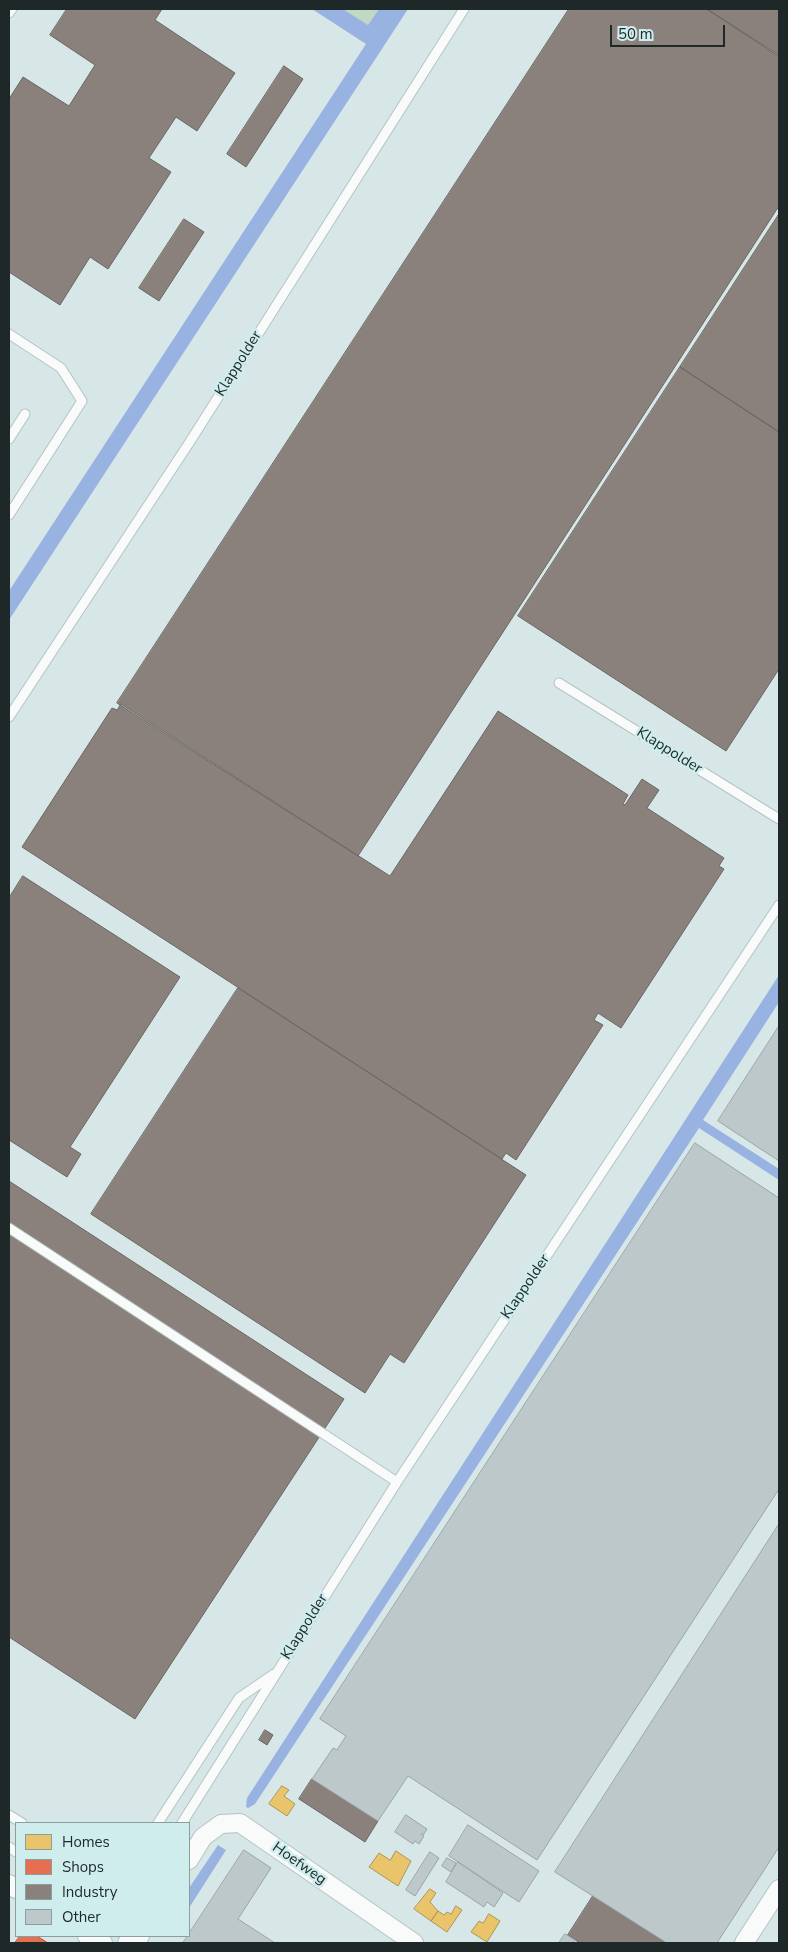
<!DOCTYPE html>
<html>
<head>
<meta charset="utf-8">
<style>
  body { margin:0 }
  #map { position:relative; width:788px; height:1952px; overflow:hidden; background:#d7e7e7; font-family:"Nunito Sans",sans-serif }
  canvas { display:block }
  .frame { position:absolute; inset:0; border:10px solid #1e2829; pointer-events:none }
  .legend { position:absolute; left:15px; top:1822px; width:175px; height:115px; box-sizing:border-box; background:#d0edee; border:1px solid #899e9f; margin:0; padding:6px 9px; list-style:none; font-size:15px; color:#1e2829 }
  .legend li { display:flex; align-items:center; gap:10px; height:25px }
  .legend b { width:25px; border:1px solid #899e9f }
  .scale { position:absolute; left:610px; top:25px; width:115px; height:22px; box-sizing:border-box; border:2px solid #1e2829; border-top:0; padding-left:6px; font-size:15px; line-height:18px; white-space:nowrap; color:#1e2829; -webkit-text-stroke:4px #d0edee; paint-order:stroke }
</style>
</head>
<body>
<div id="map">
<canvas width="788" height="1952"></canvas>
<div class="frame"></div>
<ul class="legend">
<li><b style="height:14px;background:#e9c46a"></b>Homes</li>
<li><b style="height:14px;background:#e76f51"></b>Shops</li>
<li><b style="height:14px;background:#8a817c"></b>Industry</li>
<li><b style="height:14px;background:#bcc8ca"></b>Other</li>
</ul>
<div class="scale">50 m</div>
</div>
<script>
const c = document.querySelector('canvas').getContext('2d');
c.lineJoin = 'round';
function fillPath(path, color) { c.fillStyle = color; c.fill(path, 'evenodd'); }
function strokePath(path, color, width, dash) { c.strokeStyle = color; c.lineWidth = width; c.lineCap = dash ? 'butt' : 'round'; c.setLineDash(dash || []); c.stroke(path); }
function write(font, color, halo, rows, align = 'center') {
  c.font = font + ' "Nunito Sans",sans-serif'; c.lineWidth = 5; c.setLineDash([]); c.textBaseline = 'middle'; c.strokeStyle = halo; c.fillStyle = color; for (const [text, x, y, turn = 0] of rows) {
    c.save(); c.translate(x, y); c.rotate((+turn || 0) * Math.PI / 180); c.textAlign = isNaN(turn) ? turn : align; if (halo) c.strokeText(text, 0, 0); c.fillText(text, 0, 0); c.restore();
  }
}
const green = new Path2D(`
  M343 9H379L368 25Z`);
const water = new Path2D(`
  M312 9H343L368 25 379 9H408L9 620V591L366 44Z
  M779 975V1002L703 1120 779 1169V1180L699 1128 255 1804 248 1808 246 1807 247 1798Z
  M218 1845 226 1850 189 1908V1888Z`);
const homes = new Path2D(`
  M282 1786 289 1790 284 1796 295 1804 287 1816 269 1804Z
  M396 1851 411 1861 398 1886 369 1867 379 1853 390 1860Z
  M430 1889 436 1893 430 1902 438 1911 431 1921 414 1909Z
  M456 1906 462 1910 447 1932 431 1921 438 1911 444 1915 447 1912 451 1914Z
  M489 1914 500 1921 487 1942 471 1932 479 1921 483 1923Z`);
const shops = new Path2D(`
  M20 1936H37L48 1943H15Z`);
const industry = new Path2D(`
  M67 9H162L155 20 235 73 197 131 176 117 149 158 171 172 108 269 90 257 60 305 9 272V99L23 77 69 106 95 65 50 35Z
  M569 9H707L779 55V206L358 856 117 703Z
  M707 9H779V56Z
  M284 66 303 79 246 167 227 154Z
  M779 214V432L680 367Z
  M184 219 204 232 159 301 139 288Z
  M680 367 779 432V669L726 751 518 616Z
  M121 704 390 876 498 711 628 795 623 804 625 805 642 779 659 790 647 808 724 858 719 866 724 869 621 1028 598 1013 594 1020 603 1025 516 1160 506 1153 502 1159 22 847 112 708 117 710Z
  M23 876 180 977 70 1147 81 1154 67 1177 9 1140V898Z
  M238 988 526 1175 404 1363 390 1354 365 1393 91 1214Z
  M9 1181 344 1399 135 1719 9 1637Z
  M265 1730 273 1735 267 1745 259 1740Z
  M312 1779 378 1821 365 1842 299 1799Z
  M593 1896 667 1943H580L568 1935Z`);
const building = new Path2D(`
  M779 1026V1161L718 1121Z
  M695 1143 779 1198V1489L537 1860 408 1776 378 1821 312 1779 333 1748 337 1750 346 1736 320 1719Z
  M779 1524V1847L717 1943H667L555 1872Z
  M406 1815 427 1829 424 1834H421L424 1836 419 1844 415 1841 413 1844 395 1832Z
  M468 1825 539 1871 519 1902 449 1856Z
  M244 1850 271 1868 238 1919 275 1943H183Z
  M430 1852 439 1858 415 1896 406 1890Z
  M447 1858 456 1863 451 1872 442 1866Z
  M458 1862 503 1893 494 1907 487 1902 484 1907 446 1882Z
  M565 1934 575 1940 573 1943H559Z`);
const lane = new Path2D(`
  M9 13 12 9
  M9 334 61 368 82 401 9 515
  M9 439 25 414
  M559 683 779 819
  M9 717 191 440 464 9
  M9 1228 397 1482
  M9 1815 22 1823
  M158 1823 239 1698 274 1674
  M182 1823 397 1482 779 905
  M9 1847 16 1852`);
const street = new Path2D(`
  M189 1860 203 1837 221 1824 240 1823 414 1943
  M9 1884 16 1889
  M87 1936 103 1943
  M127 1943 140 1936
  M744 1943 779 1889`);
const streetNames = [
  ["Klappolder",239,364,-58],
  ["Klappolder",669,751,32],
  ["Klappolder",526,1287,-56],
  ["Klappolder",305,1627,-58],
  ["Hoefweg",299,1864,35]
];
fillPath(green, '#c1d8c3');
fillPath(water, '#98b3e1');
fillPath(homes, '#e9c46a');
strokePath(homes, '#ac9556', 1);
fillPath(shops, '#e76f51');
strokePath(shops, '#ab5a45', 1);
fillPath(industry, '#8a817c');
strokePath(industry, '#6a6663', 1);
fillPath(building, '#bcc8ca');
strokePath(building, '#99a4a7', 1);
strokePath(lane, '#b5c2c3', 11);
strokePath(street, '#b5c2c3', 20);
strokePath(lane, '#f9fbfb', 9);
strokePath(street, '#f9fbfb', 18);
write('15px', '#1e2829', '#d0edee', streetNames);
</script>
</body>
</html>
